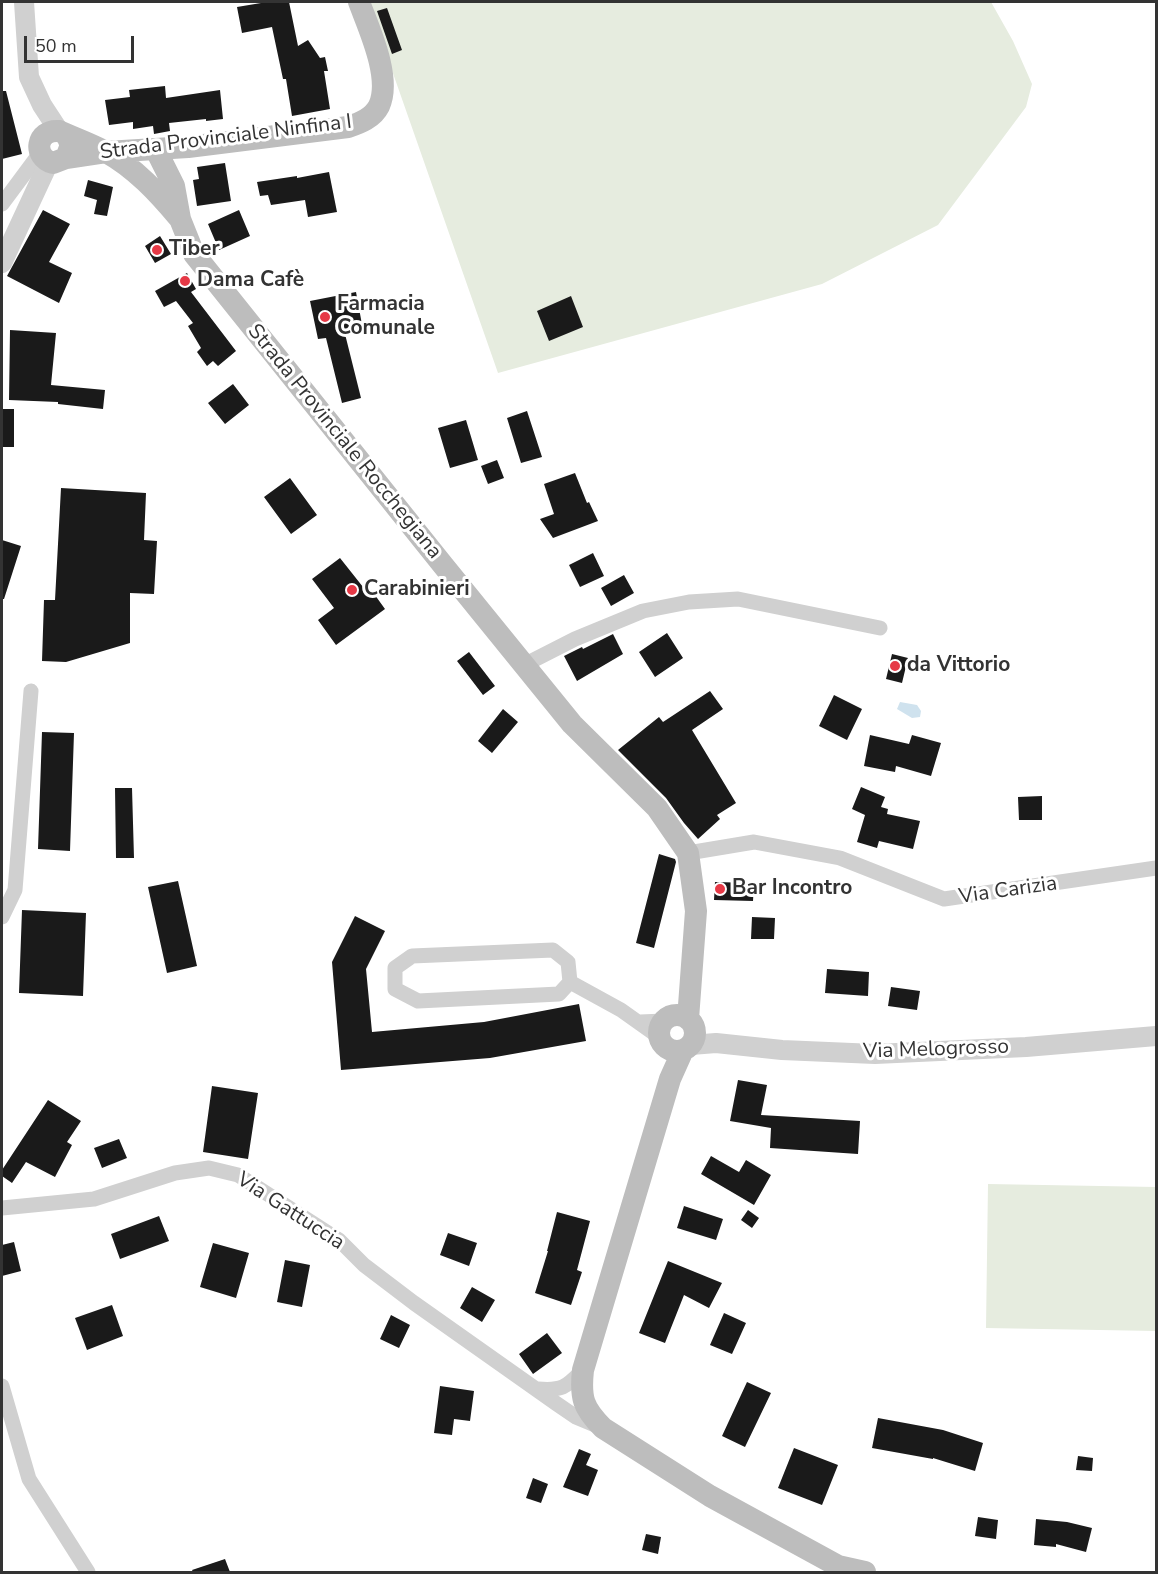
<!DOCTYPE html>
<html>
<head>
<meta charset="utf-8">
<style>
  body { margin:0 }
  #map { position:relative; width:1158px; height:1574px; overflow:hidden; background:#fff; font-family:"Nunito Sans",sans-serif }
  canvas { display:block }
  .frame { position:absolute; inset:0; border:3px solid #333; pointer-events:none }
  .scale { position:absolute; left:24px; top:36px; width:110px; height:27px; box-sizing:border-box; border:3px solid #333; border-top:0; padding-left:8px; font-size:18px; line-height:21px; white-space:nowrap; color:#333; -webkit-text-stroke:4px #fff; paint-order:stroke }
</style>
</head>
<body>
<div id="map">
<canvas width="1158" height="1574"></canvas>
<div class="frame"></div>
<div class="scale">50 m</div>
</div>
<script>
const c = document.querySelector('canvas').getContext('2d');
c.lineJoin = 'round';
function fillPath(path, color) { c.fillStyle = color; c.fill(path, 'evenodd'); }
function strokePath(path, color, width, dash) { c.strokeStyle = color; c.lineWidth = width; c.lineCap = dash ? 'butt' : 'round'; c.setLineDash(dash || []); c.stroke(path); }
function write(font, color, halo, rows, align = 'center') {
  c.font = font + ' "Nunito Sans",sans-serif'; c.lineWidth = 6; c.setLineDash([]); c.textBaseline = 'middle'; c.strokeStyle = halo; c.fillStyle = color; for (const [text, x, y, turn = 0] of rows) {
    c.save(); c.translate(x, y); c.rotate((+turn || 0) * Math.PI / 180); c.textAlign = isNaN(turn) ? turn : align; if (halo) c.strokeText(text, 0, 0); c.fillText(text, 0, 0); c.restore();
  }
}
const green = new Path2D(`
  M368 2H991L1013 41 1032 84 1026 107 938 225 822 284 498 373Z
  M988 1184 1156 1187V1331L986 1328Z`);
const water = new Path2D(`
  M900 702 917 705 921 711 920 717 912 718 897 709Z`);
const building = new Path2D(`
  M267 2H289L298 46 308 40 320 58 325 57 328 71H324L330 109 292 116 286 79H283L272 27 242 33 237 7Z
  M387 8 402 50 392 54 377 11Z
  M165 86 166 98 220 90 223 119 206 121V119L169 123 170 131 154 134 153 126 133 129V122L109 125 105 100 130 97 129 90Z
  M2 91H6L22 154 2 159Z
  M225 163 231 201 197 206 193 180 199 179 197 167Z
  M329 172 337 212 308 217 305 200 271 205 268 195 260 196 257 182 297 176V178Z
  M88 180 113 187 107 216 94 214 97 200 84 196Z
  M43 210 70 224 49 262 72 273 59 303 7 276Z
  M239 210 250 236 219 250 208 224Z
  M160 236 171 254 155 263 145 246Z
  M187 273 196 289 191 292 236 351 218 366 213 361 207 366 197 352 201 348 188 326 193 323 176 301 164 307 155 291Z
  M356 292 363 330 345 334 361 398 342 403 326 338 318 339 310 301Z
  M571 296 583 327 549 341 537 311Z
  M10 330 56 333 51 385 105 390 103 409 58 404V402L9 400Z
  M233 384 249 405 225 424 208 403Z
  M2 409H14V447H2Z
  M527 411 542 457 521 463 507 418Z
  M466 420 478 460 450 468 438 428Z
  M497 460 504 478 488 484 481 466Z
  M575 473 587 503 589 502 598 521 553 538 540 519 554 514 544 484Z
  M290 478 317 515 291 534 264 497Z
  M61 488 146 493 144 540 157 541 154 594 130 593V643L66 662 42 661 44 600H55Z
  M2 540 21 546 4 599H2Z
  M593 553 604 576 580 587 569 565Z
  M340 558 363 587 367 584 385 609 336 645 318 620 334 608 312 579Z
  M624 575 634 593 611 606 601 588Z
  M667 633 683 658 655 677 639 652Z
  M613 634 623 654 577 681 564 656 582 647 583 649Z
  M469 652 495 686 483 695 457 661Z
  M892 654 908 658 902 683 886 679Z
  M710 691 723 709 692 730 736 803 717 815 720 819 698 839 684 823 666 798 618 750 659 717 663 722Z
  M834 695 862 709 847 740 819 726Z
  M503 709 518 722 492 753 478 741Z
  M42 732 74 733 70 851 38 849Z
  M870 735 909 744 912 735 941 743 931 776 896 766 895 772 864 766Z
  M861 787 885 797 881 807 888 809 887 814 920 821 913 849 879 841 877 848 857 842 865 815 852 809Z
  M115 788H132L134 858H116Z
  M1042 796V820H1019L1018 797Z
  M659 854 675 859 676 862 654 948 636 943Z
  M178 881 197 966 167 973 148 887Z
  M715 882 754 883 753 901 714 900Z
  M22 910 86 913 83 996 19 993Z
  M355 916 385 931 366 969 372 1032 484 1022 579 1004 586 1041 490 1058 341 1070 332 962Z
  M752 917 775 918 774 939H751Z
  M827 969 869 972 868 996 825 993Z
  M891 987 920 991 917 1010 888 1006Z
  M738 1080 767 1085 761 1115 860 1121 858 1154 770 1148 771 1128 730 1121Z
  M212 1086 258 1093 248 1159 203 1152Z
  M48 1100 81 1121 67 1142 72 1145 55 1177 26 1162 12 1183 2 1176V1170Z
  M119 1139 127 1158 102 1168 94 1148Z
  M711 1156 739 1172 746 1160 771 1175 754 1205 701 1174Z
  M684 1206 723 1219 716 1240 677 1228Z
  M748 1210 759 1218 752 1228 741 1220Z
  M557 1212 590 1221 577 1270 582 1272 571 1305 535 1293 548 1251H547Z
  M159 1216 169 1241 120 1259 111 1234Z
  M448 1233 477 1243 469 1266 440 1255Z
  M14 1242 21 1271 2 1276V1245Z
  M213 1243 249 1253 236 1298 200 1287Z
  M285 1260 310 1265 302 1307 277 1302Z
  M668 1261 722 1283 709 1308 684 1295 665 1343 639 1333Z
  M472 1287 495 1300 482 1322 460 1308Z
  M112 1305 123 1336 87 1350 75 1318Z
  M724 1313 746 1323 732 1354 710 1345Z
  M391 1315 410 1325 399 1348 380 1339Z
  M547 1333 562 1353 533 1374 519 1354Z
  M747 1382 771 1393 745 1447 722 1436Z
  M440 1386 474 1391 470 1421 454 1419 452 1435 434 1433Z
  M878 1418 943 1430 983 1443 975 1471 933 1458V1459L872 1448Z
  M794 1448 838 1465 822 1505 778 1488Z
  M579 1449 591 1454 586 1465 598 1470 588 1496 563 1487Z
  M1078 1456 1093 1458 1092 1471 1076 1470Z
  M533 1478 548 1484 541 1503 526 1498Z
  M978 1517 998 1520 996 1539 975 1536Z
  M1036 1519 1067 1522 1092 1528 1086 1552 1056 1544V1547L1034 1545Z
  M646 1534 661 1537 658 1554 642 1550Z
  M225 1559 230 1572H193L192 1570Z`);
const minor = new Path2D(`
  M2 204 40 153
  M524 665 575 639 643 611 689 602 738 599 880 628
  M688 853 754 842 840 858 944 899 1156 868
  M2 917 15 890 31 691
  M553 950 568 962 570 982 559 994 418 1001 395 989V968L412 956Z
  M570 982 621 1010 659 1037
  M640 1022 664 1021
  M2 1208 94 1199 175 1173 209 1168 238 1175 339 1240 364 1265 414 1303 557 1404 576 1417 600 1427
  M2 1386 29 1479 88 1572
  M538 1389C563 1391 566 1387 583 1370`);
const tertiary = new Path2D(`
  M24 2 29 77 42 105 59 131
  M2 263 49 162
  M691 1045 716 1043 782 1050 875 1054 1026 1047 1156 1036`);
const secondary = new Path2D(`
  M67 136 71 145 66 158 53 163C32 157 36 129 59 131 74 138 91 144 106 152 135 168 158 193 179 218
  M156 150 174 186 180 219 194 254 443 565 572 724 657 808 688 853 696 911 688 1019
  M66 158 106 152 188 147 348 127C360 123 373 118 379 106 392 78 369 29 359 2
  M659 1033a18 18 0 1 1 36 0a18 18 0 1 1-36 0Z
  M683 1050 670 1079 583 1370C580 1398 583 1408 603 1428L710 1496 838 1566 865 1572`);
const markers = [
  [157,250,6,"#e63946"],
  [185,281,6,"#e63946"],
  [325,317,6,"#e63946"],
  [352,590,6,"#e63946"],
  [895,666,6,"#e63946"],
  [720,889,6,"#e63946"]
];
const streetNames = [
  ["Strada Provinciale Ninfina I",226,138,-7],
  ["Strada Provinciale Rocchegiana",344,442,51],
  ["Via Carizia",1008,891,-8],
  ["Via Melogrosso",936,1050,-2],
  ["Via Gattuccia",290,1212,33]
];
const poiNames = [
  ["Tiber",169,250],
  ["Dama Cafè",197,281],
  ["Farmacia",337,305],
  ["Comunale",337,329],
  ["Carabinieri",364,590],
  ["da Vittorio",907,666],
  ["Bar Incontro",732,889]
];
fillPath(green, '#e6ecdf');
fillPath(water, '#cfe2ee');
fillPath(building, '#1a1a1a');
strokePath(minor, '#d0d0d0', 15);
strokePath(tertiary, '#d0d0d0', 20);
strokePath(secondary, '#bdbdbd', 22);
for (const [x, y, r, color] of markers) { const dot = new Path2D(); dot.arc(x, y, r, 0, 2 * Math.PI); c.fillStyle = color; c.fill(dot); strokePath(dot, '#fff', 2); }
write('21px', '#333', '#fff', streetNames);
write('bold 21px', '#333', '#fff', poiNames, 'left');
</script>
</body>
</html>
